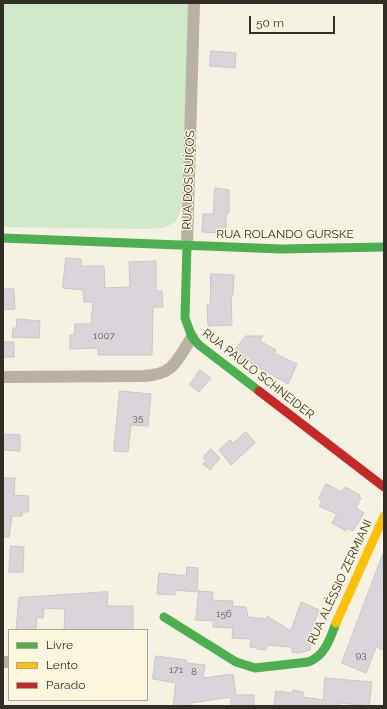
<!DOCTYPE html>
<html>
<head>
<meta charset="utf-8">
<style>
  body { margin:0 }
  #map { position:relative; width:387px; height:709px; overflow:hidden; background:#f5f2e4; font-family:Raleway,sans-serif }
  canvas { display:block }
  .frame { position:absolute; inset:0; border:4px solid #312f25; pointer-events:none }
  .legend { position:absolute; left:8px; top:629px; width:140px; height:72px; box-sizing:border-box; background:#fcf6dd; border:1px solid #aba693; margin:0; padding:5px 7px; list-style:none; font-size:12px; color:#312f25 }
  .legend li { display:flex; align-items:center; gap:8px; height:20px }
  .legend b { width:20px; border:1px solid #aba693 }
  .scale { position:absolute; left:249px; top:16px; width:86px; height:18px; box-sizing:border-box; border:2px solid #312f25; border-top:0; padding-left:5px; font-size:12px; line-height:14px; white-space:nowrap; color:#312f25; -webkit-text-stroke:3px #fcf6dd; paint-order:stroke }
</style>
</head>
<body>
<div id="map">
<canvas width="387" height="709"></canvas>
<div class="frame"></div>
<ul class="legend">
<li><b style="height:5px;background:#4caf50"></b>Livre</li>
<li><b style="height:5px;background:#ffc107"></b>Lento</li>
<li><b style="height:5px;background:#c62828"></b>Parado</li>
</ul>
<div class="scale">50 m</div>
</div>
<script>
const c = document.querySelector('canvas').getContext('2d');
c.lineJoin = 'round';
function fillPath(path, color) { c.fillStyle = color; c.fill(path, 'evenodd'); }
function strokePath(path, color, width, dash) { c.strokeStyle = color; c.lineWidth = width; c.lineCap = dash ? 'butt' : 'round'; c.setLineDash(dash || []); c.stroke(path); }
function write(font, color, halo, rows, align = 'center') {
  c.font = font + ' Raleway,sans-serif'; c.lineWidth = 3; c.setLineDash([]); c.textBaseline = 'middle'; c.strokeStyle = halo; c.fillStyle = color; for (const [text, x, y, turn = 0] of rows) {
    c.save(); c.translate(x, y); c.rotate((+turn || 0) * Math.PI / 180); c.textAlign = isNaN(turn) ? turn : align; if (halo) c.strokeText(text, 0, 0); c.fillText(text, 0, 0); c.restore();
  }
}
const green = new Path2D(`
  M3 3H189L182 207 176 222 163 228 145 229 3 227Z`);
const building = new Path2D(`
  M211 51 236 53 235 68 210 66Z
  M215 188 229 190V213L226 214V233L202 232 203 214H213Z
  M66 258 81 259V266H104L105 288 130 287 129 262 156 261V291H162L163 307H153L152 355H98V348L70 349V335H74L75 324H91L93 302H84L83 290 63 288Z
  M211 274 234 275 233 295H231L232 325 208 326 207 305H210Z
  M3 289H14L15 309 3 310Z
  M17 319 40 321 39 338 12 337 13 328H16Z
  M246 336H263L260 341 276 350 274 353 297 364 288 384 249 362 246 366 231 355Z
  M3 342H14V357H3Z
  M200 370 211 378 199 392 190 385Z
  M120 391 151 394 148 426 131 425 128 452 114 451Z
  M246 432 255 443 231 465 219 450 230 440 233 443Z
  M3 434 20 435V451L3 450Z
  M211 449 220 458 210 470 203 464 206 461 203 458Z
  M3 478H15L14 495 29 496 28 512H22V516H12L9 537H3Z
  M326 484 342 492 345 487 360 495 359 497 361 498 356 508 364 513 353 531 347 528 346 531 332 523 337 514 319 506 322 501 319 499Z
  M11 546 24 547 23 572H9Z
  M383 554 384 650 376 647 366 673 342 663Z
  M187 567 198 568 197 592 175 590V595L157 594 159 573 186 576Z
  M199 591 213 592 212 600 233 601 232 606 246 607 248 617 266 619 267 616 291 631 301 602 319 610 307 643 311 644 310 650 299 653 292 652V647L267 645 266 650 257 649V648L250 647 251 639 232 638 233 628 213 627 214 621 196 620Z
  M108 592 107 606H133V630H64L65 609 44 608 43 618 37 617 36 630H16L19 598Z
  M156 656 186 660V663L205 665 203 678 233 674 236 695H254V706H231V697L191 703V706H173L176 683 153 679Z
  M325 678 372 682 369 706 340 703V706H274L276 691 292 693 293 690 303 692V697L323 700Z`);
const street = new Path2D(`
  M187 245 194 3
  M3 377 144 376C174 375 177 360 192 337
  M3 662H9`);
const fast = new Path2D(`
  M3 238 281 249 384 247
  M187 245 185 318 192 337 199 345 259 391
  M164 617 236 662 255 668 308 662C325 656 330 639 336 623`);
const slow = new Path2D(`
  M336 623 384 516`);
const jam = new Path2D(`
  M259 391 384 487`);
const numberNames = [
  ["1007",104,336],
  ["35",138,418],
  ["156",224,614],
  ["93",361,655],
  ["171",176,670],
  ["8",194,672]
];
const streetNames = [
  ["RUA DOS SUÍÇOS",189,180,-88],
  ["RUA ROLANDO GURSKE",285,234],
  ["RUA PAULO SCHNEIDER",258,374,38],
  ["RUA ALÉSSIO ZERMIANI",340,582,-65]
];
fillPath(green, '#d1e9cb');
fillPath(building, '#d9d5da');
strokePath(building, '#c8c5c4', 1);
strokePath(street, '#b9b2a3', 12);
strokePath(fast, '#4caf50', 9);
strokePath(slow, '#ffc107', 9);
strokePath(jam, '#c62828', 9);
write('10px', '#5b5852', null, numberNames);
write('12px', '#312f25', '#fcf6dd', streetNames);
</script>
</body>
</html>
